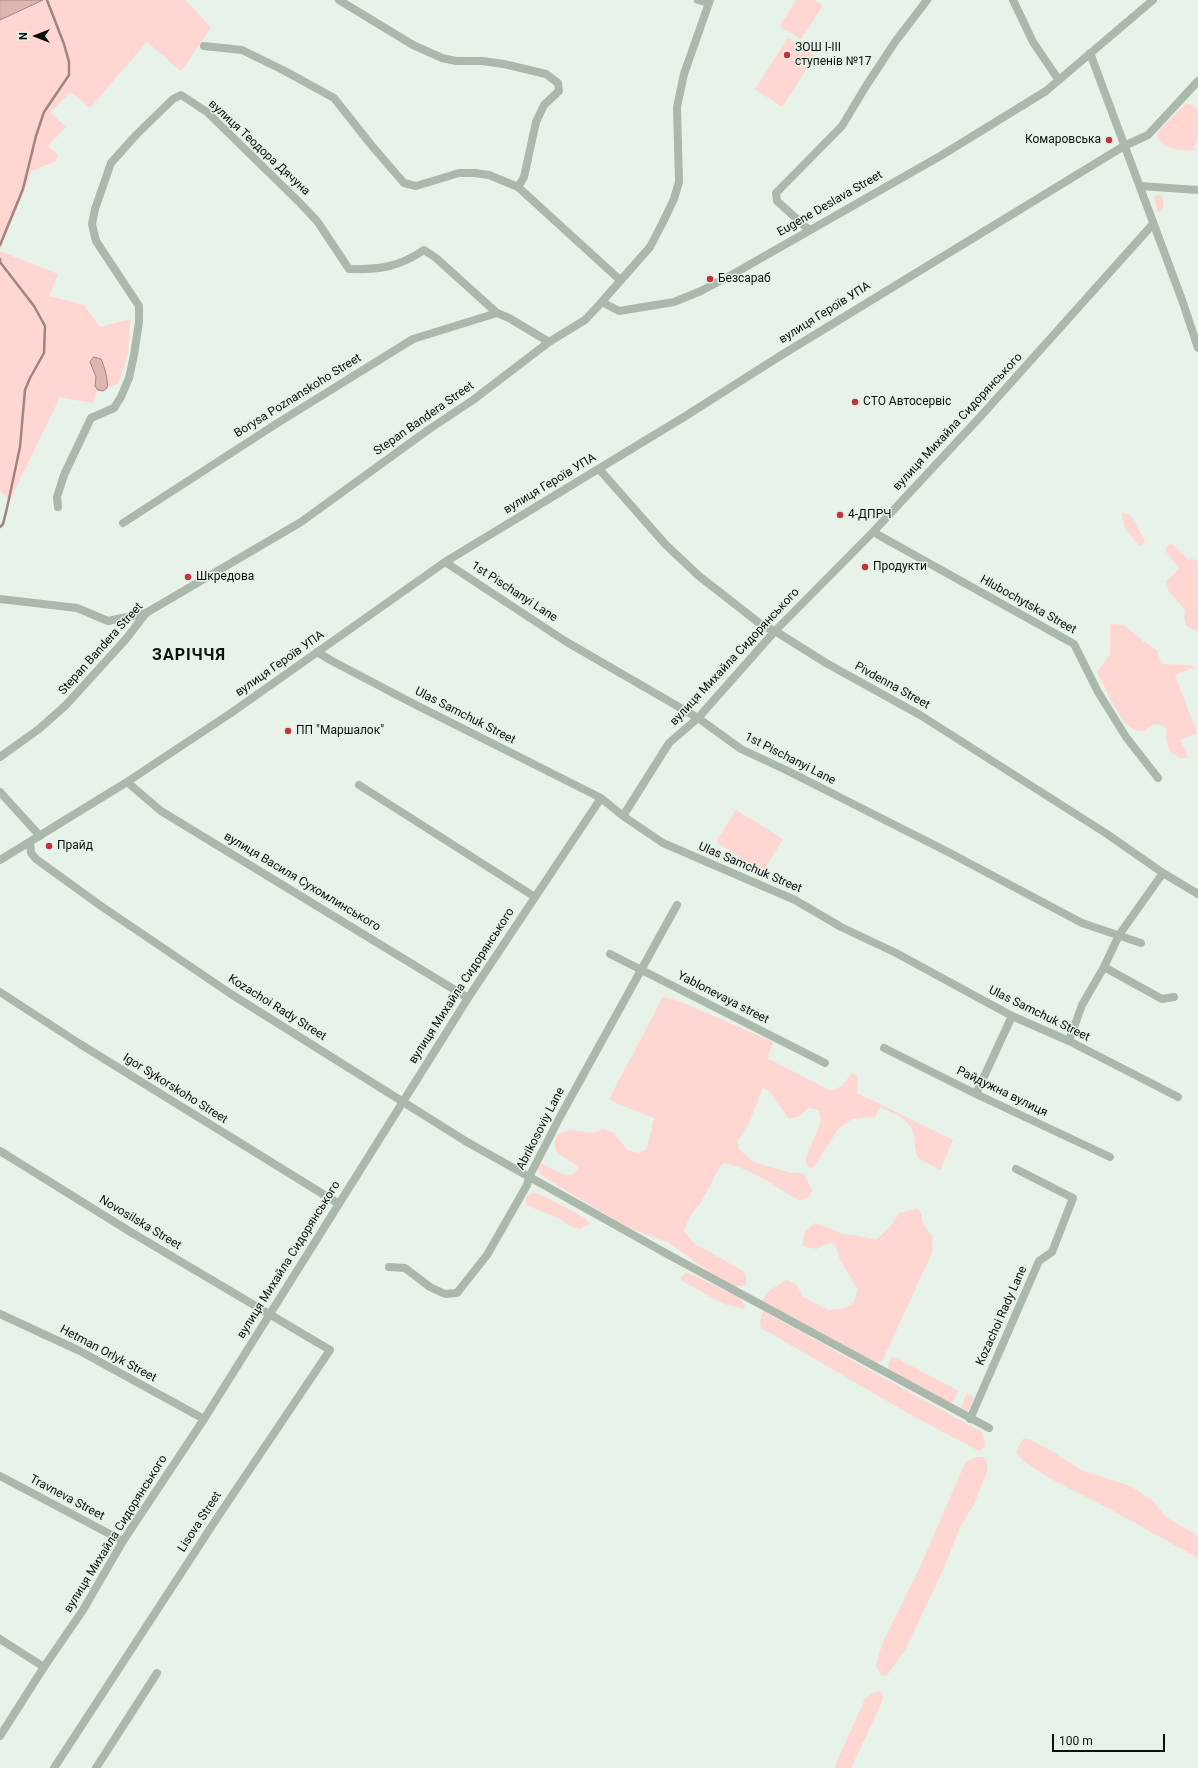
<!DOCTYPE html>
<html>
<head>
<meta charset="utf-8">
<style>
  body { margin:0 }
  #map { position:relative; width:1198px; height:1768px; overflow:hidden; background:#e7f2e8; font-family:Roboto,sans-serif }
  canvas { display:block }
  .north { position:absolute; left:16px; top:16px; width:40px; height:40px; -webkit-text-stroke:3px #e7f2e8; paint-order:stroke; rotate:270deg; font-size:11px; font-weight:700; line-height:16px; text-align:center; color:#0c100c }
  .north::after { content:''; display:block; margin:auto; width:14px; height:18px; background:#0c100c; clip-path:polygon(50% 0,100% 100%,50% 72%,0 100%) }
  .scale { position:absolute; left:1052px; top:1734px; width:113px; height:18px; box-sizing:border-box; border:2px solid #0c100c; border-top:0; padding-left:5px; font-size:12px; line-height:14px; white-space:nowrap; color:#0c100c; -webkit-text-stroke:3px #e7f2e8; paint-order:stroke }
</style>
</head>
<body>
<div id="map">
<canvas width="1198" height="1768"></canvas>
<div class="north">N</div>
<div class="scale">100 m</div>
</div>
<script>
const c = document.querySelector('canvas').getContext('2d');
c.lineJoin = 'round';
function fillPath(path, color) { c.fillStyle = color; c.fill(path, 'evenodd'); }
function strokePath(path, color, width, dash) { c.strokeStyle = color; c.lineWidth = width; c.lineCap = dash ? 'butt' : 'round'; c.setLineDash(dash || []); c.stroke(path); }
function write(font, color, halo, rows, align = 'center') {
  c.font = font + ' Roboto,sans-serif'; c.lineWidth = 3; c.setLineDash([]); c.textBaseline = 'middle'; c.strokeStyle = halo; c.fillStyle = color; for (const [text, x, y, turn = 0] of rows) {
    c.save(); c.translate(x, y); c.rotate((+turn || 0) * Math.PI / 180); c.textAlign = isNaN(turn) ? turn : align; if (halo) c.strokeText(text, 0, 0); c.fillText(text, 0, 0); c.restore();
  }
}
const green = new Path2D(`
  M43 0H186L211 28 181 71 147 42 90 108 71 92 50 112 66 127 48 146 58 155 56 161 32 171 0 250V20Z
  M796 0H814L823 6 801 39 780 26Z
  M788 38 815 56 782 107 755 89Z
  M1185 104H1190L1198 109V141L1193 147 1195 148 1193 150C1181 151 1158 149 1157 133Z
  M1156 195H1161C1165 202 1164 209 1158 213L1154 198Z
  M0 251 58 274 49 296 84 305 100 327 130 319 128 355 118 384 107 388C109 382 105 373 104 366L92 368 96 377V386L98 390 92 403 60 397 10 500 0 491Z
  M1122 512 1131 516 1145 541 1141 546C1132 540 1121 524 1122 512Z
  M1171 543 1189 560 1196 559 1198 563V632L1186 626 1184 615 1185 610 1169 592 1166 581 1179 569 1165 550 1167 546Z
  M1110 624 1124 625 1143 641 1157 650 1161 664 1188 665 1195 667 1175 675 1197 733 1180 740 1189 758H1179L1169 751 1166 737 1167 729 1160 724 1152 725 1144 731C1141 731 1137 731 1135 730 1121 725 1104 685 1097 672L1110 654Z
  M736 810 783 839 763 872 716 842Z
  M663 997 679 1001 773 1042 767 1058 831 1091 842 1086 852 1073 858 1076 857 1093 953 1140 940 1170 918 1158C915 1151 915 1144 914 1136 912 1119 894 1114 880 1107L875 1117 852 1119 838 1129 813 1168 807 1167 806 1158 821 1121 819 1110 808 1108 800 1116 789 1119 769 1091 763 1088 749 1123 738 1141 739 1149 754 1162 791 1173H803L813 1191 808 1197 800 1201C780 1189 746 1166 723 1163 715 1174 711 1185 704 1197 696 1211 689 1213 684 1232L695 1244 743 1271 746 1276V1285L735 1287 713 1275 668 1242 634 1230 617 1221 555 1184 540 1174 537 1167 541 1163C551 1168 575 1186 578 1166 565 1157 549 1154 557 1135L569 1130 593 1133 603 1129 614 1133 627 1150 639 1153 647 1149 654 1118 618 1104 609 1099Z
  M533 1193 544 1196 585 1218 590 1224 580 1229 572 1227 556 1217 526 1205V1197Z
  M918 1209 921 1214 923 1224 933 1237 932 1253 882 1361 876 1362 762 1301 770 1290 786 1280 797 1285 803 1297 828 1310 842 1309 853 1303 858 1290 840 1260 837 1249 832 1243 823 1245 817 1249 805 1247 802 1245 805 1231 815 1223 843 1234 877 1239 891 1226 899 1213Z
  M686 1272 739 1297 745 1306 744 1309 724 1304 682 1281 681 1278Z
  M763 1311 983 1433 985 1446 979 1451 913 1416 761 1328 760 1322Z
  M892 1356 959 1391 953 1402 950 1403 890 1370 888 1366Z
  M967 1393 974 1397 968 1411H965L961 1407Z
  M1023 1439H1029L1050 1450 1081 1470 1130 1486 1152 1500 1166 1517 1198 1536V1558C1166 1541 1134 1522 1102 1505 1080 1493 1028 1471 1016 1452Z
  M976 1457H983L987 1462V1472L974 1504 960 1527 944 1568 905 1650 887 1675 882 1676 876 1666 882 1644 920 1567 965 1463Z
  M880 1691 883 1695 882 1702 851 1768H834L865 1699 873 1693Z`);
const water = new Path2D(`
  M0 0H43L0 20Z
  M94 357 101 359C104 365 109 382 107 388L103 391 98 390 95 386 96 377 90 362Z`);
const stream = new Path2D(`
  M0 245 23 189 36 136 44 112 69 75V62L64 44 47 0
  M0 259V262L34 306 45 326 44 353 30 378 25 390 20 447 7 508 3 524 0 527`);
const minor = new Path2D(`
  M339 0 413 45 442 58 456 61H482L504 64 546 74 558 83 559 91 544 105 536 122 524 177 518 187
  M698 0 709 3
  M1013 0 1033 42 1058 79
  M204 46 242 50 283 70 334 98 372 146 404 183 416 186 459 173H475L489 175 518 187 620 280
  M1090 53 1182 300 1198 348
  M1140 186 1198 190
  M809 230 777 201 776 193 842 126 866 86 895 42 927 0
  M602 302 619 311 674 302 701 291 735 273 942 155 1046 91 1153 0
  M599 469 666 545 699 576 763 626 775 631 826 663 920 715 1107 834 1163 873 1198 894
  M58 507 57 497 64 475 91 418 114 408 121 397 129 378 134 355 139 322V306L96 241 92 224 95 209 111 163 136 135 173 99 181 95 207 112 300 203 317 221 349 269C379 270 399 267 424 250L436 258 497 313 509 318 549 342
  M123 523 276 424 413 339 497 313
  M873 532 1074 644 1098 692 1126 737 1158 778
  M445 562 565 641 698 718 741 749 786 770 950 853 1082 923 1141 943
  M0 599 77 608 108 621 146 613
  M317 652 332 661 414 704 601 798 623 816 663 843 795 900 841 927 896 953 1012 1016 1069 1041 1178 1097
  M0 757 39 729 66 705 126 639 146 613 301 522 428 430 473 400 549 342 585 320 599 305 650 247 663 222 674 199 679 182 677 107 684 74 710 0
  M127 782 161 811 468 998
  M359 785 535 897
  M0 792 40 836
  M623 816 669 743 698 718 775 631 873 532 981 416 1153 224
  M30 842 31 853 36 859 101 906 231 994 467 1142 669 1255 989 1428
  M0 860 127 782 231 713 445 562 684 417 780 356 1124 146 1148 135 1198 81
  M610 954 825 1063
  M1104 967 1162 999 1174 997
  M0 992 80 1044 339 1204
  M1069 1041 1082 1005 1104 967 1119 935 1163 873
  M884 1048 976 1094 1110 1157
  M976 1094 1012 1016
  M0 1151 129 1231 330 1350 219 1515 54 1768
  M389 1267 405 1268 430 1287 445 1294 457 1293 487 1255 527 1185 530 1175 561 1115 677 905
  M0 1314 80 1351 204 1419
  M970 1419 1039 1261 1052 1252 1073 1198 1016 1169
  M0 1476 123 1541
  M0 1639 44 1667
  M0 1736 44 1667 83 1610 123 1541 204 1419 468 998 601 798
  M96 1768 157 1673`);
const markers = [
  [787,55,4,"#c33339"],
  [1109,140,4,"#c33339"],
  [710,279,4,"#c33339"],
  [855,402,4,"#c33339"],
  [840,515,4,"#c33339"],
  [865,567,4,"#c33339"],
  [188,577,4,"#c33339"],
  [288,731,4,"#c33339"],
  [49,846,4,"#c33339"]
];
const poiNames = [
  ["ЗОШ І-ІІІ",795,48],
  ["ступенів №17",795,62],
  ["Комаровська",1101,140,"right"],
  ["Безсараб",718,279],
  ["СТО Автосервіс",863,402],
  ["4-ДПРЧ",848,515],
  ["Продукти",873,567],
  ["Шкредова",196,577],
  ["ПП \"Маршалок\"",296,731],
  ["Прайд",57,846]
];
const streetNames = [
  ["вулиця Теодора Дячуна",259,148,43],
  ["Eugene Deslava Street",830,204,-30],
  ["вулиця Героїв УПА",825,313,-32],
  ["Borysa Poznanskoho Street",298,396,-32],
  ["Stepan Bandera Street",424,419,-35],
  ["вулиця Михайла Сидорянського",958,422,-47],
  ["вулиця Героїв УПА",550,484,-31],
  ["1st Pischanyi Lane",514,592,33],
  ["Hlubochytska Street",1028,605,29],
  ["Stepan Bandera Street",101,649,-48],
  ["вулиця Михайла Сидорянського",735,657,-47],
  ["вулиця Героїв УПА",280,664,-35],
  ["Pivdenna Street",892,686,29],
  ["Ulas Samchuk Street",465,716,27],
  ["1st Pischanyi Lane",790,759,27],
  ["Ulas Samchuk Street",750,868,23],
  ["вулиця Василя Сухомлинського",302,882,31],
  ["вулиця Михайла Сидорянського",462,986,-57],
  ["Yablonevaya street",723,998,27],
  ["Kozachoi Rady Street",277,1008,32],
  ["Ulas Samchuk Street",1039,1014,26],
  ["Igor Sykorskoho Street",175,1089,32],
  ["Райдужна вулиця",1002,1092,26],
  ["Abrikosoviy Lane",541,1129,-63],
  ["Novosilska Street",140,1223,31],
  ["вулиця Михайла Сидорянського",289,1260,-58],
  ["Kozachoi Rady Lane",1002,1316,-66],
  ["Hetman Orlyk Street",108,1354,28],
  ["Travneva Street",67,1498,28],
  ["Lisova Street",200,1522,-57],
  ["вулиця Михайла Сидорянського",116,1534,-58]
];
const districtNames = [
  ["ЗАРІЧЧЯ",189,656]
];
fillPath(green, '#ffd6d2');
fillPath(water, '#dfb5b2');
strokePath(water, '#a08480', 1);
strokePath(stream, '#a08480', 2.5);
strokePath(minor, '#abb8ac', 8);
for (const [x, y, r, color] of markers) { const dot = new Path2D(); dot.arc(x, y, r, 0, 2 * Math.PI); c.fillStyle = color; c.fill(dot); strokePath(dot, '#e7f2e8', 1.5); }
write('12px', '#0c100c', '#e7f2e8', poiNames, 'left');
write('12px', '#0c100c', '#e7f2e8', streetNames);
c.letterSpacing = '1px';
write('bold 16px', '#0c100c', '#e7f2e8', districtNames);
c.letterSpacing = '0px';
</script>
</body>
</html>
